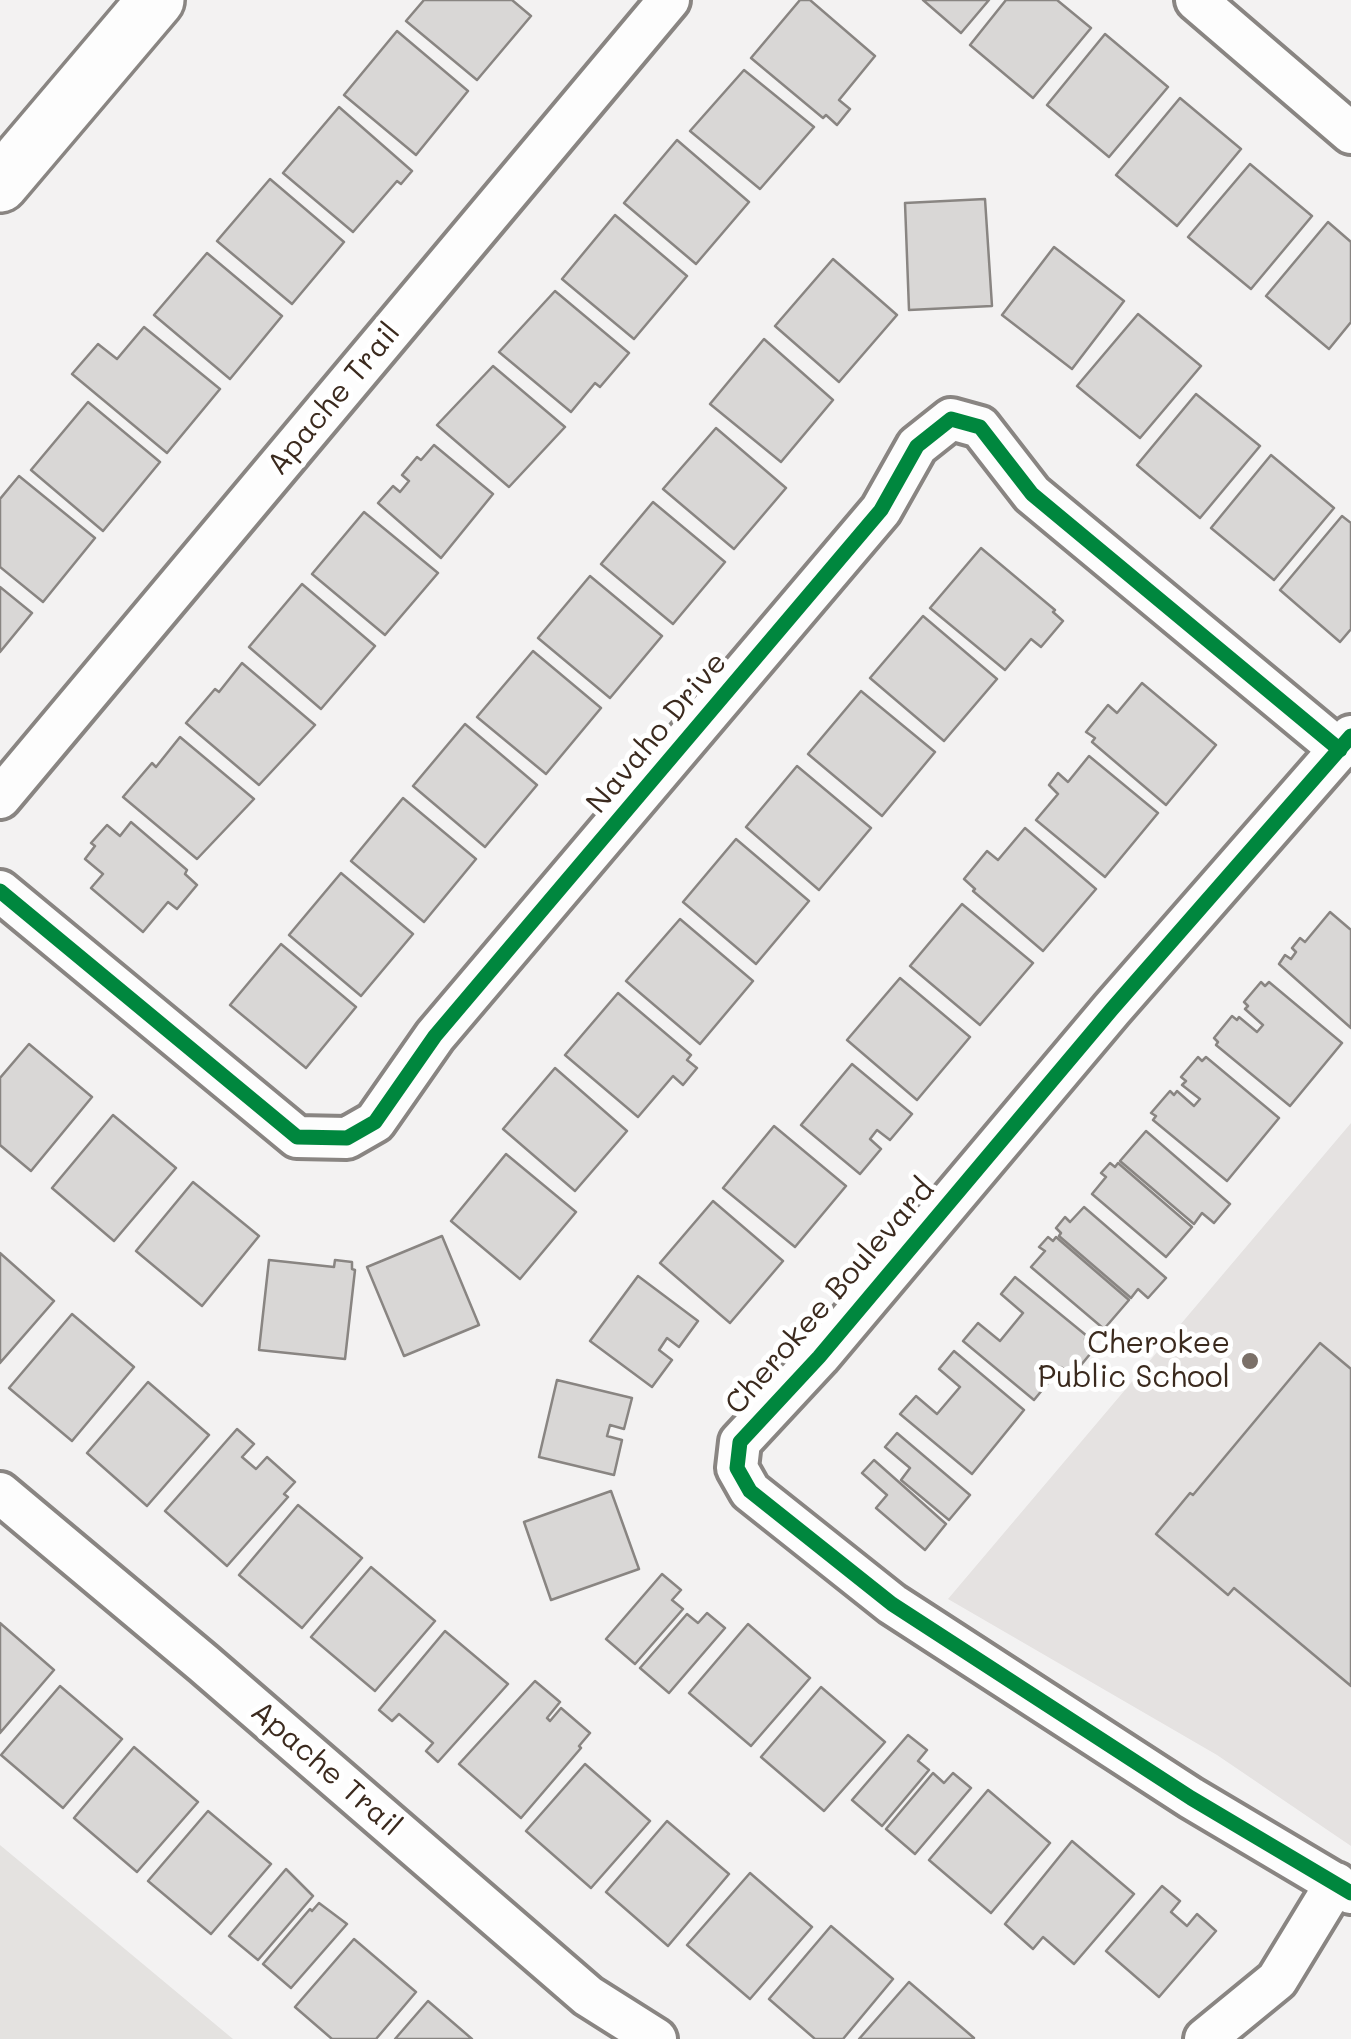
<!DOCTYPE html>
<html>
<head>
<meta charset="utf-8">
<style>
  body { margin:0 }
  canvas { display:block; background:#f3f2f2 }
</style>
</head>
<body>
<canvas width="1351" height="2039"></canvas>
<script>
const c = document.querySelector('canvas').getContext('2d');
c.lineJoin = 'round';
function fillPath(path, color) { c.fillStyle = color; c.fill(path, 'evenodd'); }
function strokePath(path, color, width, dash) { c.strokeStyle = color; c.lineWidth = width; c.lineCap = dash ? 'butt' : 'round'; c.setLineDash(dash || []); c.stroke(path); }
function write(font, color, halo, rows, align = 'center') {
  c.font = font + ' Mali,sans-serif'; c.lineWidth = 10; c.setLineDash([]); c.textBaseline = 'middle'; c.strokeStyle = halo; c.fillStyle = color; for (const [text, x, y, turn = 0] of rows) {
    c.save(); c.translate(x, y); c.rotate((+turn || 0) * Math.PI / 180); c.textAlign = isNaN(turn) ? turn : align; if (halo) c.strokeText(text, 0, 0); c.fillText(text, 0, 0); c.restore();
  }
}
const built = new Path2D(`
  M1351 1123V1846L1217 1755 948 1599Z`);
const green = new Path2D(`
  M0 1845 233 2039H0Z`);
const building = new Path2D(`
  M424 0H512L531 16 477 80 406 21Z
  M800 0H810L875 56 839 100 850 109 837 125 826 115 823 118 751 58Z
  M923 0H989L961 33Z
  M1006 0H1057L1091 28 1033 98 970 45Z
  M397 31 468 91 416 155 344 95Z
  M1105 34 1168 87 1109 157 1047 105Z
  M744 70 814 127 760 189 690 131Z
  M1180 98 1241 149 1177 226 1116 175Z
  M339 107 412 171 401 184 397 181 353 232 283 173Z
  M677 140 749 202 696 264 624 203Z
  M1250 164 1312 216 1251 289 1188 237Z
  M270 179 344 242 292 304 217 241Z
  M985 199 992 306 909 310 905 203Z
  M615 215 687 276 634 339 562 279Z
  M1328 222 1351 242V322L1329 349 1266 296Z
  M1054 247 1124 301 1072 369 1002 315Z
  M207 253 282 316 230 379 154 315Z
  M833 259 897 315 839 382 775 326Z
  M555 291 629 353 600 387 595 383 571 412 499 352Z
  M1138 314 1201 366 1140 438 1077 386Z
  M144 327 220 389 167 453 72 374 98 344 117 359Z
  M764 339 833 400 781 462 710 404Z
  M493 366 565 427 509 487 437 425Z
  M1196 394 1260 446 1200 518 1137 465Z
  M88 402 160 462 103 531 31 470Z
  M716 428 786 488 734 549 663 489Z
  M434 445 493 494 441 558 378 503 393 486 400 492 409 481 402 475 417 457 421 460Z
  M1271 455 1334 508 1274 580 1211 528Z
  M19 476 95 538 43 602 0 567V499Z
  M653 502 725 562 673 624 601 564Z
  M364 512 438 573 385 635 312 574Z
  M1342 516 1351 523V629L1340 642 1280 590Z
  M981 548 1055 610 1053 612 1063 621 1041 647 1031 639 1005 670 930 608Z
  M590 576 662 636 610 698 538 638Z
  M302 584 375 646 321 709 249 647Z
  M0 587 32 613 0 652Z
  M923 616 997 679 944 741 870 678Z
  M533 651 601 708 546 774 477 717Z
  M242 663 315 725 259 785 186 723 215 689 219 692Z
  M1142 683 1216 745 1166 805 1092 742 1095 738 1086 732 1108 705 1117 713Z
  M861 691 935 752 882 816 808 754Z
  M465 724 537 785 485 847 413 786Z
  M180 737 254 799 197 859 123 797 152 763 156 767Z
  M1089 756 1158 813 1105 877 1036 820 1058 794 1049 785 1058 773 1068 782Z
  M797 766 871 828 819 890 746 827Z
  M403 798 476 859 424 922 351 861Z
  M131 822 187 870 185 874 197 885 177 909 168 902 143 932 91 888 103 874 85 859 95 846 91 843 107 825 120 836Z
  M1025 828 1096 889 1043 951 973 891 975 889 964 879 987 851 998 860Z
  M736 839 809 901 756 964 683 902Z
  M341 873 413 934 361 996 289 935Z
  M962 904 1033 963 980 1025 910 966Z
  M1330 912 1351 930V1028L1279 964 1285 955 1291 959 1296 952 1292 948 1300 938 1305 942Z
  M680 919 753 981 700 1044 626 981Z
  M281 944 356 1007 306 1068 230 1005Z
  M900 978 970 1037 917 1100 847 1040Z
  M1261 982 1265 986 1269 982 1342 1043 1290 1106 1216 1045 1218 1042 1214 1038 1232 1016 1237 1020 1239 1017 1257 1032 1263 1025 1245 1009 1248 1006 1244 1002Z
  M618 993 691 1055 687 1060 697 1068 683 1085 673 1076 638 1117 565 1055Z
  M29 1044 92 1097 31 1171 0 1145V1078Z
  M1198 1057 1202 1061 1206 1057 1279 1118 1227 1181 1153 1120 1156 1116 1151 1113 1170 1091 1174 1095 1177 1091 1194 1106 1200 1099 1182 1085 1186 1081 1181 1077Z
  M852 1064 912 1114 890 1140 877 1130 870 1139 881 1149 860 1174 801 1125Z
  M555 1068 627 1131 575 1191 503 1129Z
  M113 1115 176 1168 114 1241 52 1188Z
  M774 1126 846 1186 795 1247 723 1188Z
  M1146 1131 1230 1204 1214 1223 1202 1213 1194 1224 1120 1161Z
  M506 1154 576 1212 520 1279 451 1221Z
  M1110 1163 1115 1167 1118 1163 1192 1227 1166 1257 1092 1194 1106 1177 1101 1173Z
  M193 1182 259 1236 202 1306 136 1251Z
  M713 1201 783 1261 730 1323 660 1263Z
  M1084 1207 1166 1278 1148 1298 1138 1289 1131 1298 1059 1236 1061 1233 1056 1228 1065 1217 1070 1222Z
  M442 1236 479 1325 404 1356 367 1267Z
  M1048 1237 1053 1241 1056 1237 1129 1300 1104 1329 1031 1267 1045 1251 1039 1247Z
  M0 1253 54 1301 0 1363Z
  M269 1260 334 1267 335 1260 352 1262V1269L355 1270 345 1359 259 1350Z
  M638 1276 698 1321 679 1347 667 1338 659 1350 672 1360 652 1387 590 1341Z
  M1015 1277 1087 1336 1085 1339 1095 1348 1072 1376 1061 1367 1034 1400 963 1341 978 1323 1000 1341 1023 1313 1001 1294Z
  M72 1314 134 1367 72 1441 9 1388Z
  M1320 1343 1351 1369V1686L1234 1588 1228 1595 1156 1534 1190 1493 1193 1495Z
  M954 1351 1024 1410 972 1474 900 1414 916 1396 937 1414 960 1387 939 1369Z
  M557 1380 632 1398 624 1429 610 1425 607 1436 622 1440 614 1475 539 1457Z
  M148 1382 209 1435 147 1506 87 1453Z
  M237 1429 254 1444 242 1457 256 1469 267 1457 295 1482 284 1494 288 1497 227 1566 165 1511Z
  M897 1433 970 1495 949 1520 901 1480 910 1468 885 1447Z
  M874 1460 946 1524 925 1550 876 1508 887 1495 862 1473Z
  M611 1491 639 1569 551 1600 524 1522Z
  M298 1505 362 1558 302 1628 239 1575Z
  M371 1567 435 1621 375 1691 311 1637Z
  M662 1574 681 1590 672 1600 683 1609 635 1664 606 1639Z
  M707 1613 725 1628 669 1693 640 1668 687 1614 698 1623Z
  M0 1623 54 1670 0 1733Z
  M748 1624 810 1678 751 1746 689 1693Z
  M445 1631 508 1684 438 1762 426 1751 433 1743 399 1714 392 1721 379 1710Z
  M535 1681 560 1702 547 1718 550 1721 561 1708 590 1733 579 1746 581 1748 521 1818 459 1764Z
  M60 1686 122 1739 63 1808 1 1755Z
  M821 1687 885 1742 824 1811 761 1757Z
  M908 1735 927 1750 918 1761 929 1770 882 1826 852 1800Z
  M134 1747 198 1802 137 1872 74 1818Z
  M585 1764 650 1821 591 1888 526 1831Z
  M933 1773 944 1783 953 1773 971 1788 915 1854 886 1829Z
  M988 1790 1050 1843 991 1913 929 1860Z
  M208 1811 271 1864 211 1934 148 1881Z
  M667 1821 729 1874 668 1946 606 1892Z
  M1072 1841 1134 1894 1074 1964 1043 1937 1033 1949 1005 1924Z
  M286 1869 313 1896 258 1960 229 1936Z
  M750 1873 812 1927 750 1999 687 1945Z
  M1162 1886 1180 1901 1171 1912 1187 1926 1197 1914 1216 1931 1159 1997 1106 1951Z
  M319 1903 347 1924 291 1988 263 1964 310 1909 312 1911Z
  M831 1926 893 1979 843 2039H815L769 1999Z
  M354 1939 416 1992 376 2039H332L295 2007Z
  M909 1982 974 2038 973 2039H859Z
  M428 2001 472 2039H395Z`);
const minor = new Path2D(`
  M1196 0 1351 133
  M1351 736 1112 1009 819 1357 740 1442 737 1468 750 1491 892 1604 1191 1798 1351 1893
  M0 798 669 0
  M0 891 297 1137 347 1138 375 1122 435 1036 881 510 917 446 951 419 980 427 1032 494 1340 750
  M0 1493 203 1663 588 1996 656 2039
  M1205 2039 1277 1980 1336 1883`);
const secondary = new Path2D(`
  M0 184 156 0`);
const cycleway = new Path2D(`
  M1351 736 1112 1009 819 1357 740 1442 737 1468 750 1491 892 1604 1191 1798 1351 1893
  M0 891 297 1137 347 1138 375 1122 435 1036 881 510 917 446 951 419 980 427 1032 494 1340 750`);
const markers = [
  [1250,1361,10,"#7b7068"]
];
const streetNames = [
  ["Apache Trail",334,399,-50],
  ["Navaho Drive",657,733,-50],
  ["Cherokee Boulevard",830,1297,-49],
  ["Apache Trail",326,1769,41]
];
const poiNames = [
  ["Cherokee",1230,1344],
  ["Public School",1230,1378]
];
fillPath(built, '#e5e2e1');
fillPath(green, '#e4e2e0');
fillPath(building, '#d9d7d6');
strokePath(building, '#898582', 2.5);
strokePath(minor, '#898582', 48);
strokePath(secondary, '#898582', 62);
strokePath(minor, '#fdfdfd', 40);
strokePath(secondary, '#fdfdfd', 55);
strokePath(cycleway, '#00873e', 15);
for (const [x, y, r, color] of markers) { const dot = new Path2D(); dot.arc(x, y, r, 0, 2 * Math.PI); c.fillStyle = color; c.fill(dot); strokePath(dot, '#fff', 4); }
write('30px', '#3b2a1e', '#fff', streetNames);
write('30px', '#3b2a1e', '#fff', poiNames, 'right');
</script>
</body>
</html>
